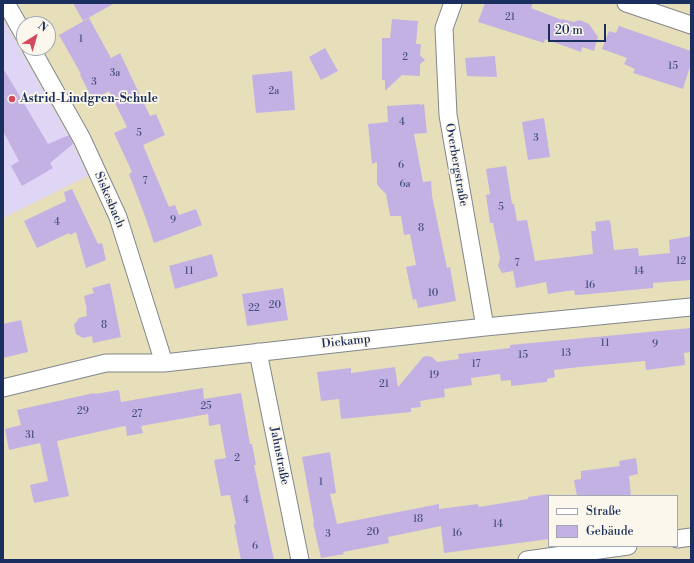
<!DOCTYPE html>
<html>
<head>
<meta charset="utf-8">
<style>
  body { margin:0 }
  #map { position:relative; width:694px; height:563px; overflow:hidden; background:#e7dfba; font-family:"Libre Bodoni",serif }
  canvas { display:block }
  .frame { position:absolute; inset:0; border:4px solid #1b2f5e; pointer-events:none }
  .legend { position:absolute; left:548px; top:495px; width:130px; height:52px; box-sizing:border-box; background:#fbf7ec; border:1px solid #a1a7b3; margin:0; padding:5px 7px; list-style:none; font-size:12px; color:#1b2f5e }
  .legend li { display:flex; align-items:center; gap:8px; height:20px }
  .legend b { width:20px; border:1px solid #a1a7b3 }
  .north { position:absolute; left:16px; top:16px; width:40px; height:40px; box-sizing:border-box; background:#fbf7ec; border:1px solid #a1a7b3; border-radius:50%; rotate:37deg; font-size:11px; font-weight:700; line-height:16px; text-align:center; color:#1b2f5e }
  .north::after { content:''; display:block; margin:auto; width:14px; height:18px; background:#d1495b; clip-path:polygon(50% 0,100% 100%,50% 72%,0 100%) }
  .scale { position:absolute; left:548px; top:24px; width:58px; height:18px; box-sizing:border-box; border:2px solid #1b2f5e; border-top:0; padding-left:5px; font-size:12px; line-height:14px; white-space:nowrap; color:#1b2f5e; -webkit-text-stroke:3px #fbf7ec; paint-order:stroke }
</style>
</head>
<body>
<div id="map">
<canvas width="694" height="563"></canvas>
<div class="frame"></div>
<ul class="legend">
<li><b style="height:5px;background:#fff"></b>Straße</li>
<li><b style="height:11px;background:#c4b1e4"></b>Gebäude</li>
</ul>
<div class="north">N</div>
<div class="scale">20 m</div>
</div>
<script>
const c = document.querySelector('canvas').getContext('2d');
c.lineJoin = 'round';
function fillPath(path, color) { c.fillStyle = color; c.fill(path, 'evenodd'); }
function strokePath(path, color, width, dash) { c.strokeStyle = color; c.lineWidth = width; c.lineCap = dash ? 'butt' : 'round'; c.setLineDash(dash || []); c.stroke(path); }
function write(font, color, halo, rows, align = 'center') {
  c.font = font + ' "Libre Bodoni",serif'; c.lineWidth = 3.5; c.setLineDash([]); c.textBaseline = 'middle'; c.strokeStyle = halo; c.fillStyle = color; for (const [text, x, y, turn = 0] of rows) {
    c.save(); c.translate(x, y); c.rotate((+turn || 0) * Math.PI / 180); c.textAlign = isNaN(turn) ? turn : align; if (halo) c.strokeText(text, 0, 0); c.fillText(text, 0, 0); c.restore();
  }
}
const built = new Path2D(`
  M3 19 72 142 88 176 3 218Z`);
const building = new Path2D(`
  M73 3H115L83 21Z
  M485 3H533L531 8 562 20V19L574 22 579 20 589 24 598 37 594 51 582 47 581 52 545 39 544 43 478 22Z
  M89 18 111 58 120 53 150 116 156 114 165 135 143 145 169 207 175 205 179 215 196 209 202 225 154 243 145 216 129 174 132 172 114 133 127 127 109 91 93 100 80 75 81 74 59 35Z
  M392 19 418 21 416 44H421L420 55 425 60 420 64V76L402 75 385 91V80H382V38H390Z
  M619 26 691 51V63L683 89 633 73 635 69 624 64 627 58 602 49 609 31 616 33Z
  M325 48 338 71 321 80 309 57Z
  M495 56 497 77 467 76 465 58Z
  M3 68 48 144 69 135 73 144 50 163 53 168 22 186 11 166 19 161 3 131Z
  M292 71 295 110 256 113 252 75Z
  M420 104V105L424 104 427 133 414 134 423 182 431 181 432 196 447 268 450 267 456 301 418 308 416 299 413 300 406 267 416 265 410 234 404 235 401 216H390L386 194 379 187 377 184V162L372 164 368 124 388 122 387 106Z
  M544 118 550 157 528 160 522 122Z
  M506 166 512 204H514L517 221 527 220 535 261 593 254 591 231H596L595 222 610 220 614 250 638 248 639 256 670 253 669 240 691 236V280L653 283V288L579 295H575L574 290 548 294 546 282 516 288 513 271 502 273 498 266 500 258 493 223H490L486 195 490 194 486 169Z
  M72 189 98 244 102 243 106 260 86 268 76 232 70 235 69 233 37 248 24 221 66 201 64 192Z
  M212 254 218 276 175 289 169 266Z
  M110 283 121 337 93 343 92 336 83 338 76 334 74 325 79 318 87 316 86 310H87L84 296 94 293 92 288Z
  M283 288 288 320 247 326 242 294Z
  M21 320 28 352 3 358V324Z
  M691 328V352L684 353 685 365 646 370 645 361 579 367 554 370 555 377 547 379V382L511 386V380L501 381 500 374 471 378 472 385 444 389 445 397 420 401 421 407 411 408V412L341 419 339 399 321 401 317 372 351 368V373L395 367 398 387 423 357 426 356 432 357 437 362 459 359 458 354 510 348V345Z
  M203 388 204 399 241 393 250 444H252L256 465H254L274 560H241L234 525 236 524 230 495 221 496 214 460 226 458 220 424 209 426 208 414 141 426 143 433 127 436 126 427 124 426 57 441 69 496 34 503 30 485 48 481 40 443 9 450 5 429 21 425 17 410 94 393 95 394 119 390 121 402Z
  M330 452 336 493 330 494 337 524 439 504V509L478 504 479 507 528 499V497L549 494V539L444 553 441 526 388 537 389 543 343 552 344 554 321 558 313 523 314 522 302 457Z
  M636 458 638 474 629 476 631 496H577L574 480 581 479V471L620 466 619 461Z`);
const minor = new Path2D(`
  M6 3 24 35
  M453 3 444 28 448 115 485 327
  M626 3 691 25
  M31 48 82 139 118 217 164 363
  M258 352 300 560
  M3 388 106 363H164L485 327 691 307
  M677 539 691 537
  M527 560 628 546`);
const markers = [
  [12,99,4,"#d1495b"]
];
const numberNames = [
  ["21",510,18],
  ["1",81,40],
  ["2",405,58],
  ["15",673,67],
  ["3a",115,74],
  ["3",94,83],
  ["2a",274,92],
  ["4",402,123],
  ["5",139,134],
  ["3",536,139],
  ["6",401,166],
  ["7",145,182],
  ["6a",405,185],
  ["5",501,208],
  ["9",173,221],
  ["4",57,223],
  ["8",421,229],
  ["12",681,262],
  ["7",517,264],
  ["11",189,272],
  ["14",639,272],
  ["16",590,286],
  ["10",433,294],
  ["20",275,306],
  ["22",254,309],
  ["8",104,326],
  ["11",605,344],
  ["9",655,345],
  ["13",566,354],
  ["15",523,356],
  ["17",476,365],
  ["19",434,376],
  ["21",384,385],
  ["25",206,407],
  ["29",83,412],
  ["27",137,415],
  ["31",30,436],
  ["2",237,459],
  ["1",321,483],
  ["4",246,501],
  ["18",418,520],
  ["14",498,525],
  ["20",373,533],
  ["16",457,534],
  ["3",328,535],
  ["6",255,547]
];
const poiNames = [
  ["Astrid-Lindgren-Schule",20,99]
];
const streetNames = [
  ["Overbergstraße",456,165,80],
  ["Siskesbach",109,200,67],
  ["Diekamp",346,342,-6],
  ["Jahnstraße",279,456,79]
];
fillPath(built, '#dfd5f5');
fillPath(building, '#c4b1e4');
strokePath(minor, '#81878c', 19);
strokePath(minor, '#fff', 17);
for (const [x, y, r, color] of markers) { const dot = new Path2D(); dot.arc(x, y, r, 0, 2 * Math.PI); c.fillStyle = color; c.fill(dot); strokePath(dot, '#fbf7ec', 1.5); }
write('10px', '#455080', null, numberNames);
write('bold 12px', '#1b2f5e', '#fbf7ec', poiNames, 'left');
write('12px', '#1b2f5e', '#fbf7ec', streetNames);
</script>
</body>
</html>
